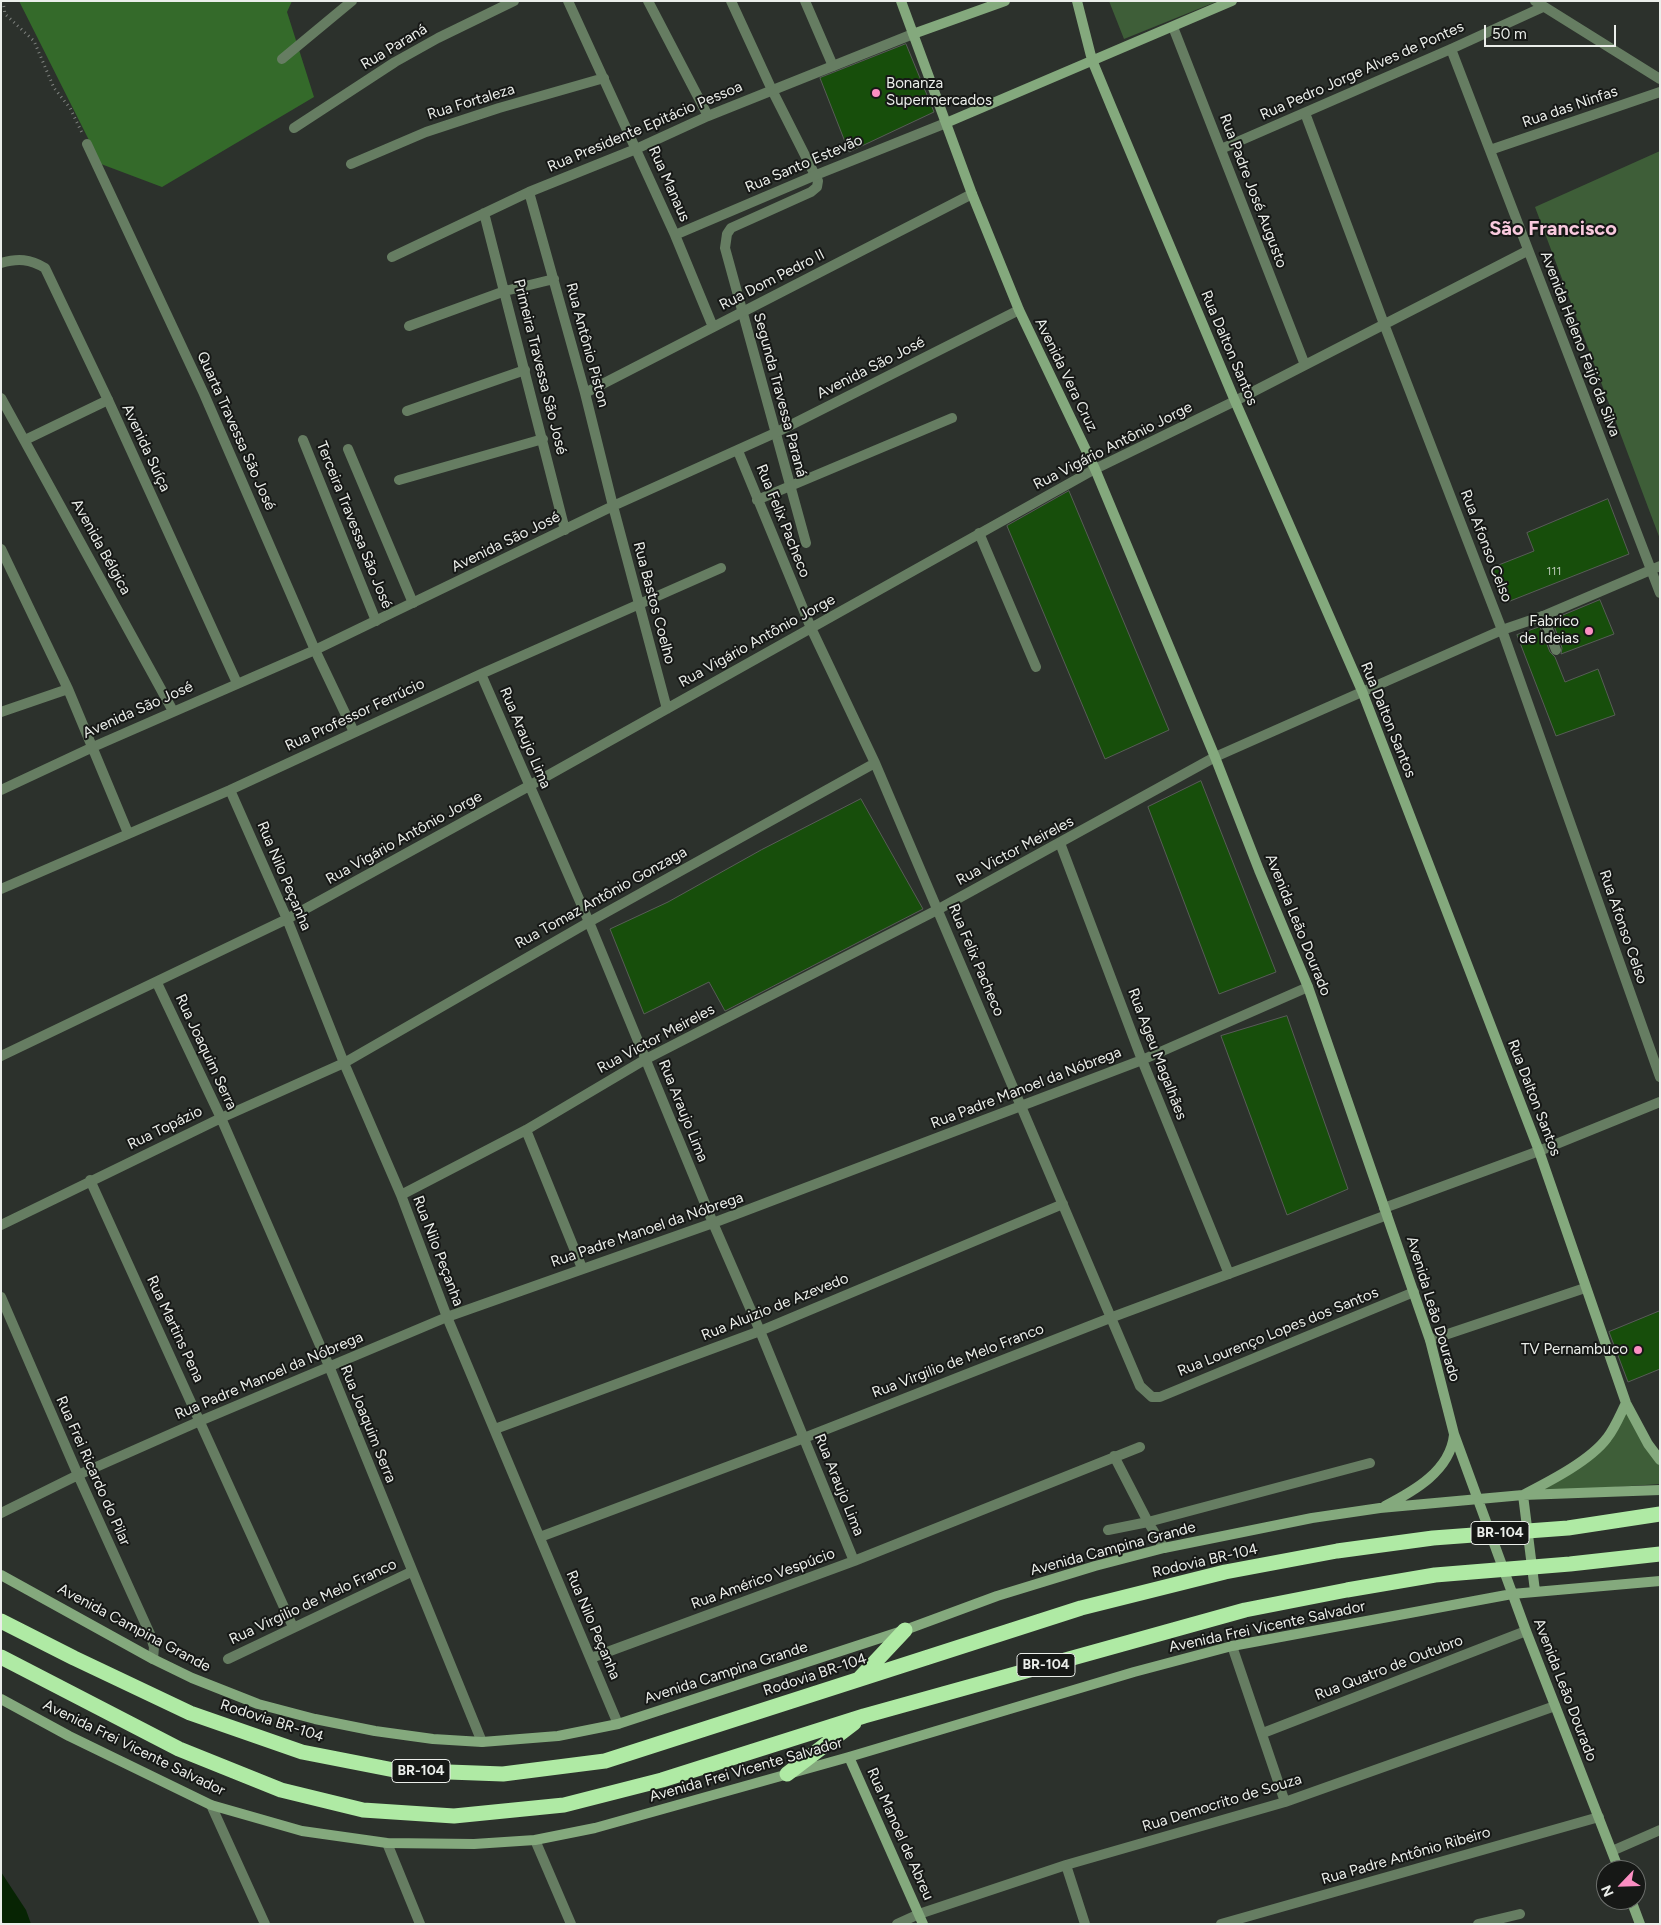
<!DOCTYPE html>
<html>
<head>
<meta charset="utf-8">
<style>
  body { margin:0 }
  #map { position:relative; width:1661px; height:1925px; overflow:hidden; background:#2c312c; font-family:Figtree,sans-serif }
  canvas { display:block }
  .frame { position:absolute; inset:0; border:2px solid #ebeeea; pointer-events:none }
  .north { position:absolute; left:1596px; top:1860px; width:50px; height:50px; box-sizing:border-box; background:#161816; border:1px solid #6b6e6b; border-radius:50%; rotate:246deg; font-size:14px; font-weight:700; line-height:20px; text-align:center; color:#ebeeea }
  .north::after { content:''; display:block; margin:auto; width:18px; height:22px; background:#fc8fc3; clip-path:polygon(50% 0,100% 100%,50% 72%,0 100%) }
  .scale { position:absolute; left:1484px; top:25px; width:132px; height:22px; box-sizing:border-box; border:2px solid #ebeeea; border-top:0; padding-left:6px; font-size:15px; line-height:18px; white-space:nowrap; color:#ebeeea; -webkit-text-stroke:4px #161816; paint-order:stroke }
</style>
</head>
<body>
<div id="map">
<canvas width="1661" height="1925"></canvas>
<div class="frame"></div>
<div class="north">N</div>
<div class="scale">50 m</div>
</div>
<script>
const c = document.querySelector('canvas').getContext('2d');
c.lineJoin = 'round';
function fillPath(path, color) { c.fillStyle = color; c.fill(path, 'evenodd'); }
function strokePath(path, color, width, dash) { c.strokeStyle = color; c.lineWidth = width; c.lineCap = dash ? 'butt' : 'round'; c.setLineDash(dash || []); c.stroke(path); }
function write(font, color, halo, rows, align = 'center') {
  c.font = font + ' Figtree,sans-serif'; c.lineWidth = 4; c.setLineDash([]); c.textBaseline = 'middle'; c.strokeStyle = halo; c.fillStyle = color; for (const [text, x, y, turn = 0] of rows) {
    c.save(); c.translate(x, y); c.rotate((+turn || 0) * Math.PI / 180); c.textAlign = isNaN(turn) ? turn : align; if (halo) c.strokeText(text, 0, 0); c.fillText(text, 0, 0); c.restore();
  }
}
const green = new Path2D(`
  M1109 1H1218L1124 39Z
  M1660 151V539L1535 207Z
  M1626 1410 1650 1454 1660 1465V1484L1540 1492 1583 1463Z`);
const forest = new Path2D(`
  M19 1H292L287 12 314 97 162 187 101 164Z`);
const water = new Path2D(`
  M1 1872 26 1910 31 1924H4L1 1919Z`);
const building = new Path2D(`
  M906 44 934 112 849 152 820 78Z
  M1069 491 1169 730 1105 759 1007 526Z
  M1608 499 1629 554 1505 603 1491 568 1534 551 1527 533Z
  M1600 600 1614 634 1561 654 1562 648 1552 620Z
  M1540 627 1550 652 1555 657 1565 682 1598 669 1615 715 1556 736 1517 635Z
  M1201 781 1276 972 1219 994 1148 807Z
  M861 799 923 909 725 1011 709 982 644 1014 610 929 668 902 761 850Z
  M1287 1016 1348 1189 1287 1215 1221 1036Z
  M1660 1311V1369L1628 1382 1609 1332Z`);
const path = new Path2D(`
  M3 1 5 14 34 41 54 88 70 108 82 133`);
const lane = new Path2D(`
  M731 1 772 90 818 181 817 187 811 192 731 228 727 234 725 248 806 543
  M805 1 833 66
  M407 411 525 370
  M25 440 108 400
  M303 440 376 621
  M348 449 413 603
  M979 533 1036 667
  M1543 616 1556 650
  M1612 1851 1660 1830
  M1478 1924 1520 1914`);
const street = new Path2D(`
  M568 1 675 235 713 327
  M648 1 708 116
  M1535 1 1660 79
  M1173 27 1305 365
  M1451 49 1660 593
  M282 59 352 1
  M1305 113 1384 324 1502 630 1660 1077
  M294 128 395 62 438 38 514 1
  M87 144 204 394 315 650 354 732
  M1221 149 1451 49 1543 7
  M1490 150 1660 92
  M351 164 426 132 499 108 604 78
  M529 192 585 393 613 506 667 709
  M484 213 565 530
  M675 235 816 175 946 123
  M392 257 529 192 636 149 708 116 913 34
  M1 263C18 258 30 259 45 268L108 400 237 683
  M409 326 505 291 554 279
  M585 393 972 194
  M1 398 173 711
  M738 451 811 628 875 763 1140 1386 1152 1397H1160L1414 1292
  M399 480 543 439
  M757 500 952 418
  M1 549 68 689 128 833
  M481 674 589 922 713 1223 760 1331 854 1561
  M1 712 68 689
  M1 790 93 747 315 650 613 506 775 433 1019 310
  M230 790 287 919 344 1063 401 1195 447 1317 618 1724
  M1060 843 1142 1060 1229 1274
  M1 889 230 790 481 674 721 568
  M157 983 221 1118 329 1366 482 1742
  M1 1056 287 919 529 786 1095 469 1235 401 1527 251
  M526 1130 582 1268
  M90 1180 293 1627
  M401 1195 526 1130 646 1059 937 910 1215 757 1502 630 1543 616 1660 566
  M1384 1208 1539 1151 1660 1102
  M1 1225 221 1118 344 1063 589 922 875 763
  M1 1297 78 1475 150 1634 154 1647 153 1659
  M1430 1340 1585 1288
  M495 1429 760 1331 1063 1204
  M1114 1456 1148 1522 1164 1548
  M1 1513 78 1475 200 1421 447 1317 713 1223 1142 1060 1308 987
  M1108 1530 1148 1522 1370 1463
  M540 1537 804 1438 1110 1318 1387 1215
  M1232 1646 1285 1802
  M591 1658 854 1561 1140 1447
  M228 1659 411 1572
  M1263 1733 1526 1631
  M211 1805 265 1924
  M535 1840 571 1924
  M387 1843 420 1924
  M1066 1865 1085 1924
  M897 1924 919 1914 1066 1865 1285 1802 1555 1706
  M1221 1924 1599 1817`);
const secondary = new Path2D(`
  M901 1 972 194 1019 310 1095 469 1215 757 1259 870 1308 987 1430 1340 1454 1434 1526 1631 1619 1870
  M1077 1 1092 60 1111 106 1235 401 1362 691 1539 1151 1626 1403 1648 1444 1660 1460
  M913 34 1005 1
  M946 123 1232 1
  M1385 1506C1414 1491 1450 1471 1454 1435
  M1 1575 153 1659 192 1678 258 1704 315 1719 375 1731 433 1739 482 1742 558 1736 618 1724 905 1630 997 1596 1095 1566 1164 1548 1312 1518 1380 1508 1523 1495 1660 1490
  M1535 1591 1523 1495C1548 1482 1590 1461 1607 1438 1615 1428 1620 1415 1626 1403
  M1 1699 69 1736 211 1805 302 1831 387 1843 474 1844 535 1840 595 1828 849 1757 1134 1672 1232 1646 1512 1594 1660 1581
  M849 1757 923 1924
  M1631 1900 1640 1924`);
const highway = new Path2D(`
  M1 1621 74 1658 190 1713 302 1752 394 1770 503 1774 605 1761 1081 1608 1225 1572 1337 1551 1433 1538 1568 1528 1660 1514
  M1 1657 179 1749 281 1790 363 1810 454 1816 564 1805 662 1780 864 1716 1245 1610 1347 1590 1435 1575 1570 1564 1660 1554
  M859 1679 905 1630
  M787 1774 854 1723`);
const markers = [
  [876,93,5,"#fc8fc3"],
  [1589,631,5,"#fc8fc3"],
  [1638,1350,5,"#fc8fc3"]
];
const numberNames = [
  ["111",1554,571]
];
const shields = [
  [1500,1533,58],
  [1046,1665,58],
  [421,1771,58]
];
const shieldNames = [
  ["BR-104",1500,1533],
  ["BR-104",1046,1665],
  ["BR-104",421,1771]
];
const streetNames = [
  ["Rua Paraná",394,47,-31],
  ["Rua Pedro Jorge Alves de Pontes",1362,71,-24],
  ["Rua Fortaleza",471,102,-17],
  ["Rua das Ninfas",1570,107,-19],
  ["Rua Presidente Epitácio Pessoa",645,127,-23],
  ["Rua Santo Estevão",804,164,-23],
  ["Rua Manaus",669,184,66],
  ["Rua Padre José Augusto",1253,191,69],
  ["Rua Dom Pedro II",772,280,-27],
  ["Avenida Heleno Feijó da Silva",1580,344,69],
  ["Rua Antônio Piston",587,345,75],
  ["Rua Dalton Santos",1229,348,67],
  ["Primeira Travessa São José",540,367,76],
  ["Avenida São José",871,368,-27],
  ["Avenida Vera Cruz",1066,375,64],
  ["Segunda Travessa Paraná",780,395,75],
  ["Quarta Travessa São José",236,431,66],
  ["Rua Vigário Antônio Jorge",1113,446,-27],
  ["Avenida Suíça",146,448,65],
  ["Rua Felix Pacheco",783,521,68],
  ["Terceira Travessa São José",354,525,68],
  ["Avenida São José",506,542,-26],
  ["Rua Afonso Celso",1486,546,69],
  ["Avenida Bélgica",101,547,61],
  ["Rua Bastos Coelho",654,603,75],
  ["Rua Vigário Antônio Jorge",757,641,-29],
  ["Avenida São José",138,710,-24],
  ["Rua Professor Ferrúcio",355,715,-25],
  ["Rua Dalton Santos",1388,720,68],
  ["Rua Araujo Lima",525,738,67],
  ["Rua Vigário Antônio Jorge",404,838,-29],
  ["Rua Victor Meireles",1015,851,-28],
  ["Rua Nilo Peçanha",284,876,67],
  ["Rua Tomaz Antônio Gonzaga",601,898,-29],
  ["Avenida Leão Dourado",1298,925,68],
  ["Rua Afonso Celso",1623,927,71],
  ["Rua Felix Pacheco",976,960,67],
  ["Rua Victor Meireles",656,1039,-28],
  ["Rua Joaquim Serra",206,1052,65],
  ["Rua Ageu Magalhães",1157,1054,69],
  ["Rua Padre Manoel da Nóbrega",1026,1088,-21],
  ["Rua Dalton Santos",1534,1098,69],
  ["Rua Araujo Lima",683,1111,68],
  ["Rua Topázio",165,1128,-26],
  ["Rua Padre Manoel da Nóbrega",647,1230,-19],
  ["Rua Nilo Peçanha",438,1251,69],
  ["Rua Aluizio de Azevedo",775,1307,-22],
  ["Avenida Leão Dourado",1433,1309,73],
  ["Rua Martins Pena",175,1329,65],
  ["Rua Lourenço Lopes dos Santos",1278,1332,-22],
  ["Rua Virgilio de Melo Franco",958,1361,-21],
  ["Rua Padre Manoel da Nóbrega",269,1376,-23],
  ["Rua Joaquim Serra",368,1424,68],
  ["Rua Frei Ricardo do Pilar",93,1471,66],
  ["Rua Araujo Lima",839,1485,68],
  ["Avenida Campina Grande",1113,1549,-15],
  ["Rodovia BR-104",1205,1561,-13],
  ["Rua Américo Vespúcio",763,1579,-20],
  ["Rua Virgilio de Melo Franco",313,1602,-25],
  ["Rua Nilo Peçanha",593,1625,67],
  ["Avenida Frei Vicente Salvador",1267,1627,-12],
  ["Avenida Campina Grande",134,1628,28],
  ["Rua Quatro de Outubro",1389,1668,-21],
  ["Avenida Campina Grande",726,1673,-18],
  ["Rodovia BR-104",815,1675,-18],
  ["Avenida Leão Dourado",1565,1690,69],
  ["Rodovia BR-104",272,1721,18],
  ["Avenida Frei Vicente Salvador",134,1748,26],
  ["Avenida Frei Vicente Salvador",746,1770,-16],
  ["Rua Democrito de Souza",1222,1803,-17],
  ["Rua Manoel de Abreu",900,1834,66],
  ["Rua Padre Antônio Ribeiro",1406,1856,-16]
];
const poiNames = [
  ["Bonanza",886,84,"left"],
  ["Supermercados",886,101,"left"],
  ["Fabrico",1579,622],
  ["de Ideias",1579,639],
  ["TV Pernambuco",1628,1350]
];
const districtNames = [
  ["São Francisco",1553,229]
];
fillPath(green, '#3e5e38');
fillPath(forest, '#346a2a');
fillPath(water, '#072403');
fillPath(building, '#174e0b');
strokePath(building, '#585d57', 1);
strokePath(path, '#808480', 3, [1, 4]);
strokePath(lane, '#667d62', 10);
strokePath(street, '#667d62', 10);
strokePath(secondary, '#84a97d', 10);
strokePath(highway, '#afeaa4', 15);
for (const [x, y, r, color] of markers) { const dot = new Path2D(); dot.arc(x, y, r, 0, 2 * Math.PI); c.fillStyle = color; c.fill(dot); strokePath(dot, '#161816', 2); }
write('12px', '#b6c6b2', null, numberNames);
for (const [x, y, w] of shields) { const box = new Path2D(); box.roundRect(x - w / 2, y - 11.5, w, 23, 4); c.fillStyle = '#161816'; c.fill(box); strokePath(box, '#ebeeea', 1); }
write('bold 14px', '#ebeeea', null, shieldNames);
write('15px', '#ebeeea', '#161816', streetNames);
write('15px', '#ebeeea', '#161816', poiNames, 'right');
write('bold 20px', '#f9cade', '#161816', districtNames);
</script>
</body>
</html>
